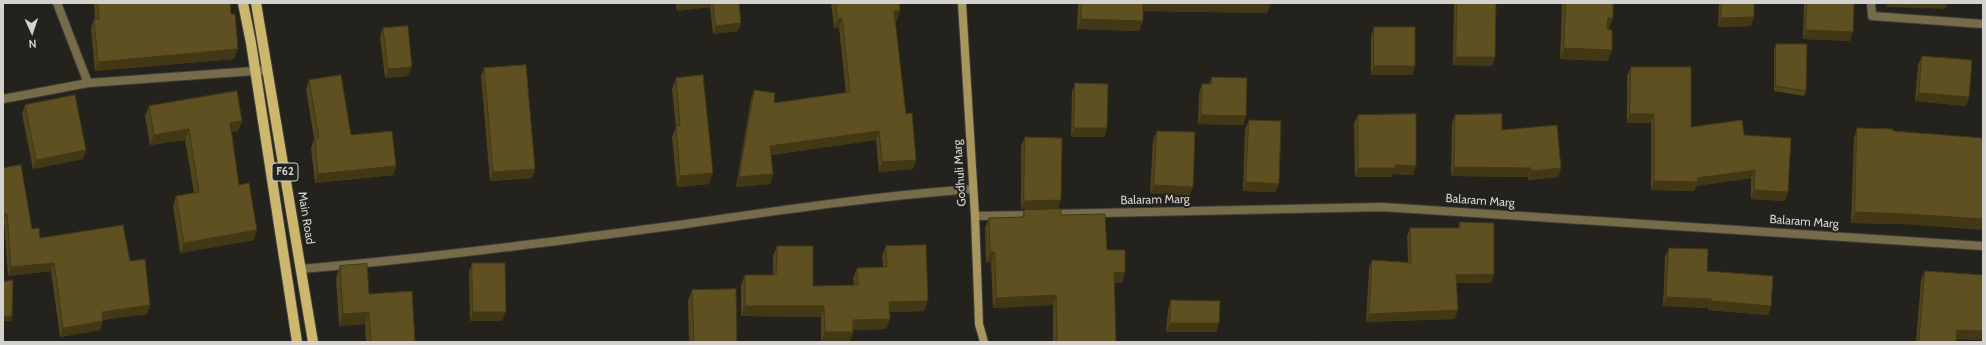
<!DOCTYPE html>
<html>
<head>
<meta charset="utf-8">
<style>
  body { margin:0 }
  #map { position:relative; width:1986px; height:345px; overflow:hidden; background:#23221d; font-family:Cabin,sans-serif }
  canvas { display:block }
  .frame { position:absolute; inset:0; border:4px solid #d3d2cf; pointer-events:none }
  .north { position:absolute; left:12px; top:12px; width:40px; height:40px; -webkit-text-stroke:3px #23221d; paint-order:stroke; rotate:177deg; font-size:11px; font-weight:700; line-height:16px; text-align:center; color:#d3d2cf }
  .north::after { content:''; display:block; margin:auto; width:14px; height:18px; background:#d3d2cf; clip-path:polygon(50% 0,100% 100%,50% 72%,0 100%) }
</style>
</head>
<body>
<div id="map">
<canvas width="1986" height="345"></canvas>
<div class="frame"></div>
<div class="north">N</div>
</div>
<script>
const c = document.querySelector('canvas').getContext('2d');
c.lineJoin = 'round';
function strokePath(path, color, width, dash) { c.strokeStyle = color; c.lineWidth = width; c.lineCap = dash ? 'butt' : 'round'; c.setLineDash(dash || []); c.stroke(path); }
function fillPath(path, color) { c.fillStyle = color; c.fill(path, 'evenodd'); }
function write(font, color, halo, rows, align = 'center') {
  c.font = font + ' Cabin,sans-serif'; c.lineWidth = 4; c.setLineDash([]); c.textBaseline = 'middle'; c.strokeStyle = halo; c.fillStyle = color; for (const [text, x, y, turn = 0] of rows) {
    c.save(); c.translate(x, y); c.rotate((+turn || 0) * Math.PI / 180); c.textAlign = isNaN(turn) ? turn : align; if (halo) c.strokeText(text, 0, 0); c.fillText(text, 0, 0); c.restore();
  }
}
const minor = new Path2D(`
  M57 3 88 83
  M1871 3 1872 16 1983 24
  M3 99 88 83 268 70
  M1051 214 1382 207 1983 246
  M975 216 1034 215
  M301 269C430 258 558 241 686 224 781 210 877 196 973 189`);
const secondary = new Path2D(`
  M962 3 975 216 979 324 984 342`);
const primary = new Path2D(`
  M243 3 251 43 297 342
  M256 3 313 342`);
const wall = new Path2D(`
  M94 3H230L234 59 95 71 91 29 94 19H95Z
  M676 3H739L738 31 713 34 710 7 677 11Z
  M831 3H899L900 10 897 20H895L906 114 916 160 913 169 879 172 876 140 771 155 773 174 770 184 736 187 751 99 754 90 774 103 846 93 839 27 834 28Z
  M1078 3H1271L1267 13 1143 11 1139 31 1077 29Z
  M1454 3H1496L1492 66 1453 65Z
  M1562 3H1613L1609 29 1608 61 1560 59Z
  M1719 3H1754L1751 26 1718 27Z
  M1804 3H1854L1850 41 1803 39Z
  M1374 27 1415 66 1412 75H1371V36Z
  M383 28 408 76 385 78 380 37Z
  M1776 44 1806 91 1804 96 1774 91V49Z
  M1922 56 1969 97 1966 106 1915 101 1918 65Z
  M1631 67 1691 127 1744 135 1785 201 1751 199V178L1696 186 1694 191 1651 190V123H1627V76Z
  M484 68 535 169 532 178 490 181 481 76Z
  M1212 77 1246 116 1243 125 1198 124 1199 93 1202 84H1209Z
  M676 78 709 184 677 187 672 137 676 128 672 89Z
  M309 80 351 135 396 166 393 175 315 183 311 148 314 139 306 89Z
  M1075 83 1107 128 1104 137H1071L1072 92Z
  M25 105 86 150 83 159 33 169 22 114Z
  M149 106 242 121 238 131 232 132 239 185 254 240 180 253 173 206 176 196 194 193 185 140 150 145 145 116Z
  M1358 115 1413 175 1392 174V177H1355L1354 123Z
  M1455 115 1561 168 1558 177 1528 180V177L1451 176 1452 124Z
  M1249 120 1279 184 1275 192 1243 191 1245 129Z
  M1857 128 1893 131 1902 224 1851 223 1854 138Z
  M1157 131 1189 196 1150 193 1153 140Z
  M1025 137 1058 209H1021V146Z
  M3 168 32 229 40 238 130 261 147 314 103 320 100 330 60 337 51 271 8 276 4 222Z
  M1024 210 1061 215 1107 250 1125 272 1122 283H1114L1116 342H1053V305L993 308 991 262 986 263 985 228 989 218 1022 217Z
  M1460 222 1494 274 1491 283H1456L1458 310 1454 319 1366 322 1369 269 1372 260 1408 262 1407 236 1410 228H1458Z
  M777 246 813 286 854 285 853 278 857 268 883 267 882 256 886 246 924 311 889 312 890 319 886 329 853 330V332L850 342H821V317L741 316V285L745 275H773V256Z
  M1669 248 1707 271 1771 306 1768 315 1708 310V308L1663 306 1665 257Z
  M472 263 502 321H470L469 272Z
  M340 266 369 294 415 342H366L365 324 339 326 336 278Z
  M1925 271 1983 275V340L1956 339V342H1916L1921 280Z
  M692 290 737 342H689L688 301Z
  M1171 300 1219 323 1216 332H1166L1168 309Z`);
const shadedWall = new Path2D(`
  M685 3H711L710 7 677 11 680 4Z
  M1143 3H1271L1267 13 1140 11Z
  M1887 3H1947L1945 9 1886 7Z
  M900 10 897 20 891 21 894 11Z
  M1754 17 1751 26 1718 27 1721 18Z
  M842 18 839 27 834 28 838 19Z
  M1608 18H1613L1609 29 1604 30Z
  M1081 19 1143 21 1139 31 1077 29Z
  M741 23 738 31 713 34 716 26Z
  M1806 30 1853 32 1850 41 1803 39Z
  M1564 48 1612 50 1608 61 1560 59Z
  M238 49 234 59 95 71 98 62Z
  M1456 57H1495L1492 66 1453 65Z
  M1374 66H1415L1412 75H1371Z
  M412 67 408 76 385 78 388 69Z
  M1919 93 1969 97 1966 106 1915 101Z
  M1630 114H1654L1651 123H1627Z
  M1201 115 1246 116 1243 125 1198 124Z
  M242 121 238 131 227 133 230 123Z
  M1074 128H1107L1104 137H1071Z
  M189 129 185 140 150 145 154 135Z
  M879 131 876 140 767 155 770 146Z
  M86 150 83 159 33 169 36 160Z
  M916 160 913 169 879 172 882 162Z
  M1395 165 1416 166 1413 175 1392 174V177H1355L1358 168Z
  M396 166 393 175 315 183 318 174Z
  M1454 167 1531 168 1528 177 1451 176Z
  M1561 168 1558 177 1528 180 1531 171Z
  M535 169 532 178 490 181 493 172Z
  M1755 170 1751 178 1696 186 1694 191 1651 190 1654 181 1698 178Z
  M713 173 709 184 677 187 680 176Z
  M773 174 770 184 736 187 739 177Z
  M1246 182 1279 184 1275 192 1243 191Z
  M1154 185 1193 187 1189 196 1150 193Z
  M1754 190 1788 192 1785 201 1751 199Z
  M1061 200 1058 209H1021L1024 201Z
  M1855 212 1906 214 1983 219V230L1902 224 1851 223Z
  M3 214H7L3 222Z
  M257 230 254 240 180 253 184 243Z
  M990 252H995L991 262 986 263Z
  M54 263 51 271 8 276 11 267Z
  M1125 272 1122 283H1110L1114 273Z
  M1494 274 1491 283H1453L1456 275Z
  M1056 295 1053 305 993 308 996 298Z
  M1666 297 1711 299 1708 308 1663 306Z
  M928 301 924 311 885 312 889 302Z
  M1711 301 1771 306 1768 315 1708 310Z
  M150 305 147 314 99 320 102 312Z
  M745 306H824L821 317 741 316Z
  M1458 310 1454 319 1366 322 1369 314Z
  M369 312 365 324 339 326 343 314Z
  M473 312H506L502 321H470Z
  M3 316H12L11 321H3Z
  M890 319 886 329 849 330 853 320Z
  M103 321 100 330 60 337 63 328Z
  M1170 323H1219L1216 332H1166Z
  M1957 330 1983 331V340L1954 339Z
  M825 332H853L850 342H821Z`);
const building = new Path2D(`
  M98 3H230L231 14H235L238 49 98 62 94 19H99Z
  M713 3H739L741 23 716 26Z
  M836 3H899L900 10 894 11 906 114 912 113 916 160 882 162 879 131 770 146 773 174 739 177 754 90 775 93 774 103 850 92 842 18 838 19Z
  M1082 3H1143V21L1081 19Z
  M1457 3H1496L1495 57H1456Z
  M1566 3H1613V18H1608L1607 29 1612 30V50L1564 48Z
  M1722 3H1754V17L1721 18Z
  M1807 3H1854L1853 32 1806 30Z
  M408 26 412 67 388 69 383 28Z
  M1374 27H1415V66H1374Z
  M1776 44H1807L1806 91 1776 86Z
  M1922 56 1972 60 1969 97 1919 93Z
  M526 65 535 169 493 172 484 68Z
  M1631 67H1691V127L1742 120 1744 135 1791 138 1788 192 1754 190 1755 170 1698 178 1697 182 1654 181V114H1630Z
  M341 75 351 135 392 131 396 166 318 174 315 139 319 138 309 80Z
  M703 75 713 173 680 176 676 126H680L676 78Z
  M1212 77 1247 78 1246 116 1201 115 1202 84H1212Z
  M1075 83 1108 84 1107 128H1074Z
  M237 91 242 121 230 123 239 185 249 183 257 230 184 243 176 196 199 192 189 129 154 135 149 106Z
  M75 95 86 150 36 160 25 105Z
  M1416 114V166L1395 165V168H1358V115Z
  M1502 114V130L1557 125 1561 168 1531 171V168L1454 167 1455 115Z
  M1249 120 1281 121 1279 184 1246 182Z
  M1857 128 1893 129V131L1983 138V219L1906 214 1855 212Z
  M1157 131 1195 132 1193 187 1154 185Z
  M1025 137 1062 138 1061 200 1024 201Z
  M21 165 32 229 39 228 40 238 123 225 130 261 145 259 150 305 102 312 103 321 63 328 54 263 11 267 7 214H3V168Z
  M1061 209V215L1105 214 1107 250H1125V272L1114 273 1116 342H1057L1056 295 996 298 995 252H990L989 218 1024 217V210Z
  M1460 222 1494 223V274L1456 275 1458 310 1369 314 1372 260 1411 263 1410 228H1460Z
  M926 245 928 301 889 302 890 319 853 320V332H825L824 306H745V275H776L777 246H813V286L858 285 857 268 887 267 886 246Z
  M1669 248 1708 249 1707 271 1773 276 1771 306 1711 301V299L1666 297Z
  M472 263H505L506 312H473Z
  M367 264 369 294 412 291 415 342H371L369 312 343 314 340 266Z
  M1925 271 1983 275V331L1957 330 1956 342H1919Z
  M13 280 12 316H3V282Z
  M736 289 737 342H694L692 290Z
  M1171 300 1220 301 1219 323H1170Z
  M1312 341 1324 342H1312Z`);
const shields = [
  [285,172,26]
];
const shieldNames = [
  ["F62",285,172]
];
const streetNames = [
  ["Godhuli Marg",960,173,-94],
  ["Balaram Marg",1155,200,-1],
  ["Balaram Marg",1480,201,4],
  ["Main Road",306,218,81],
  ["Balaram Marg",1804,222,4]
];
strokePath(minor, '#3f3e39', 10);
strokePath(secondary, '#3f3e39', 10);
strokePath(primary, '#3f3e39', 12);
strokePath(minor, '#776c4a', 8);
strokePath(secondary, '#a7965e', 8);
strokePath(primary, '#cdb66d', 10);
fillPath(wall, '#51451c');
fillPath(shadedWall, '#423816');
fillPath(building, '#5e5020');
strokePath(building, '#423816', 1);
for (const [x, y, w] of shields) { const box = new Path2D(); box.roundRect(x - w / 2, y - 9, w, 18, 3); c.fillStyle = '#23221d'; c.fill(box); strokePath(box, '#d3d2cf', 1); }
write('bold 11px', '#d3d2cf', null, shieldNames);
write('12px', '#d3d2cf', '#23221d', streetNames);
</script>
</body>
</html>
